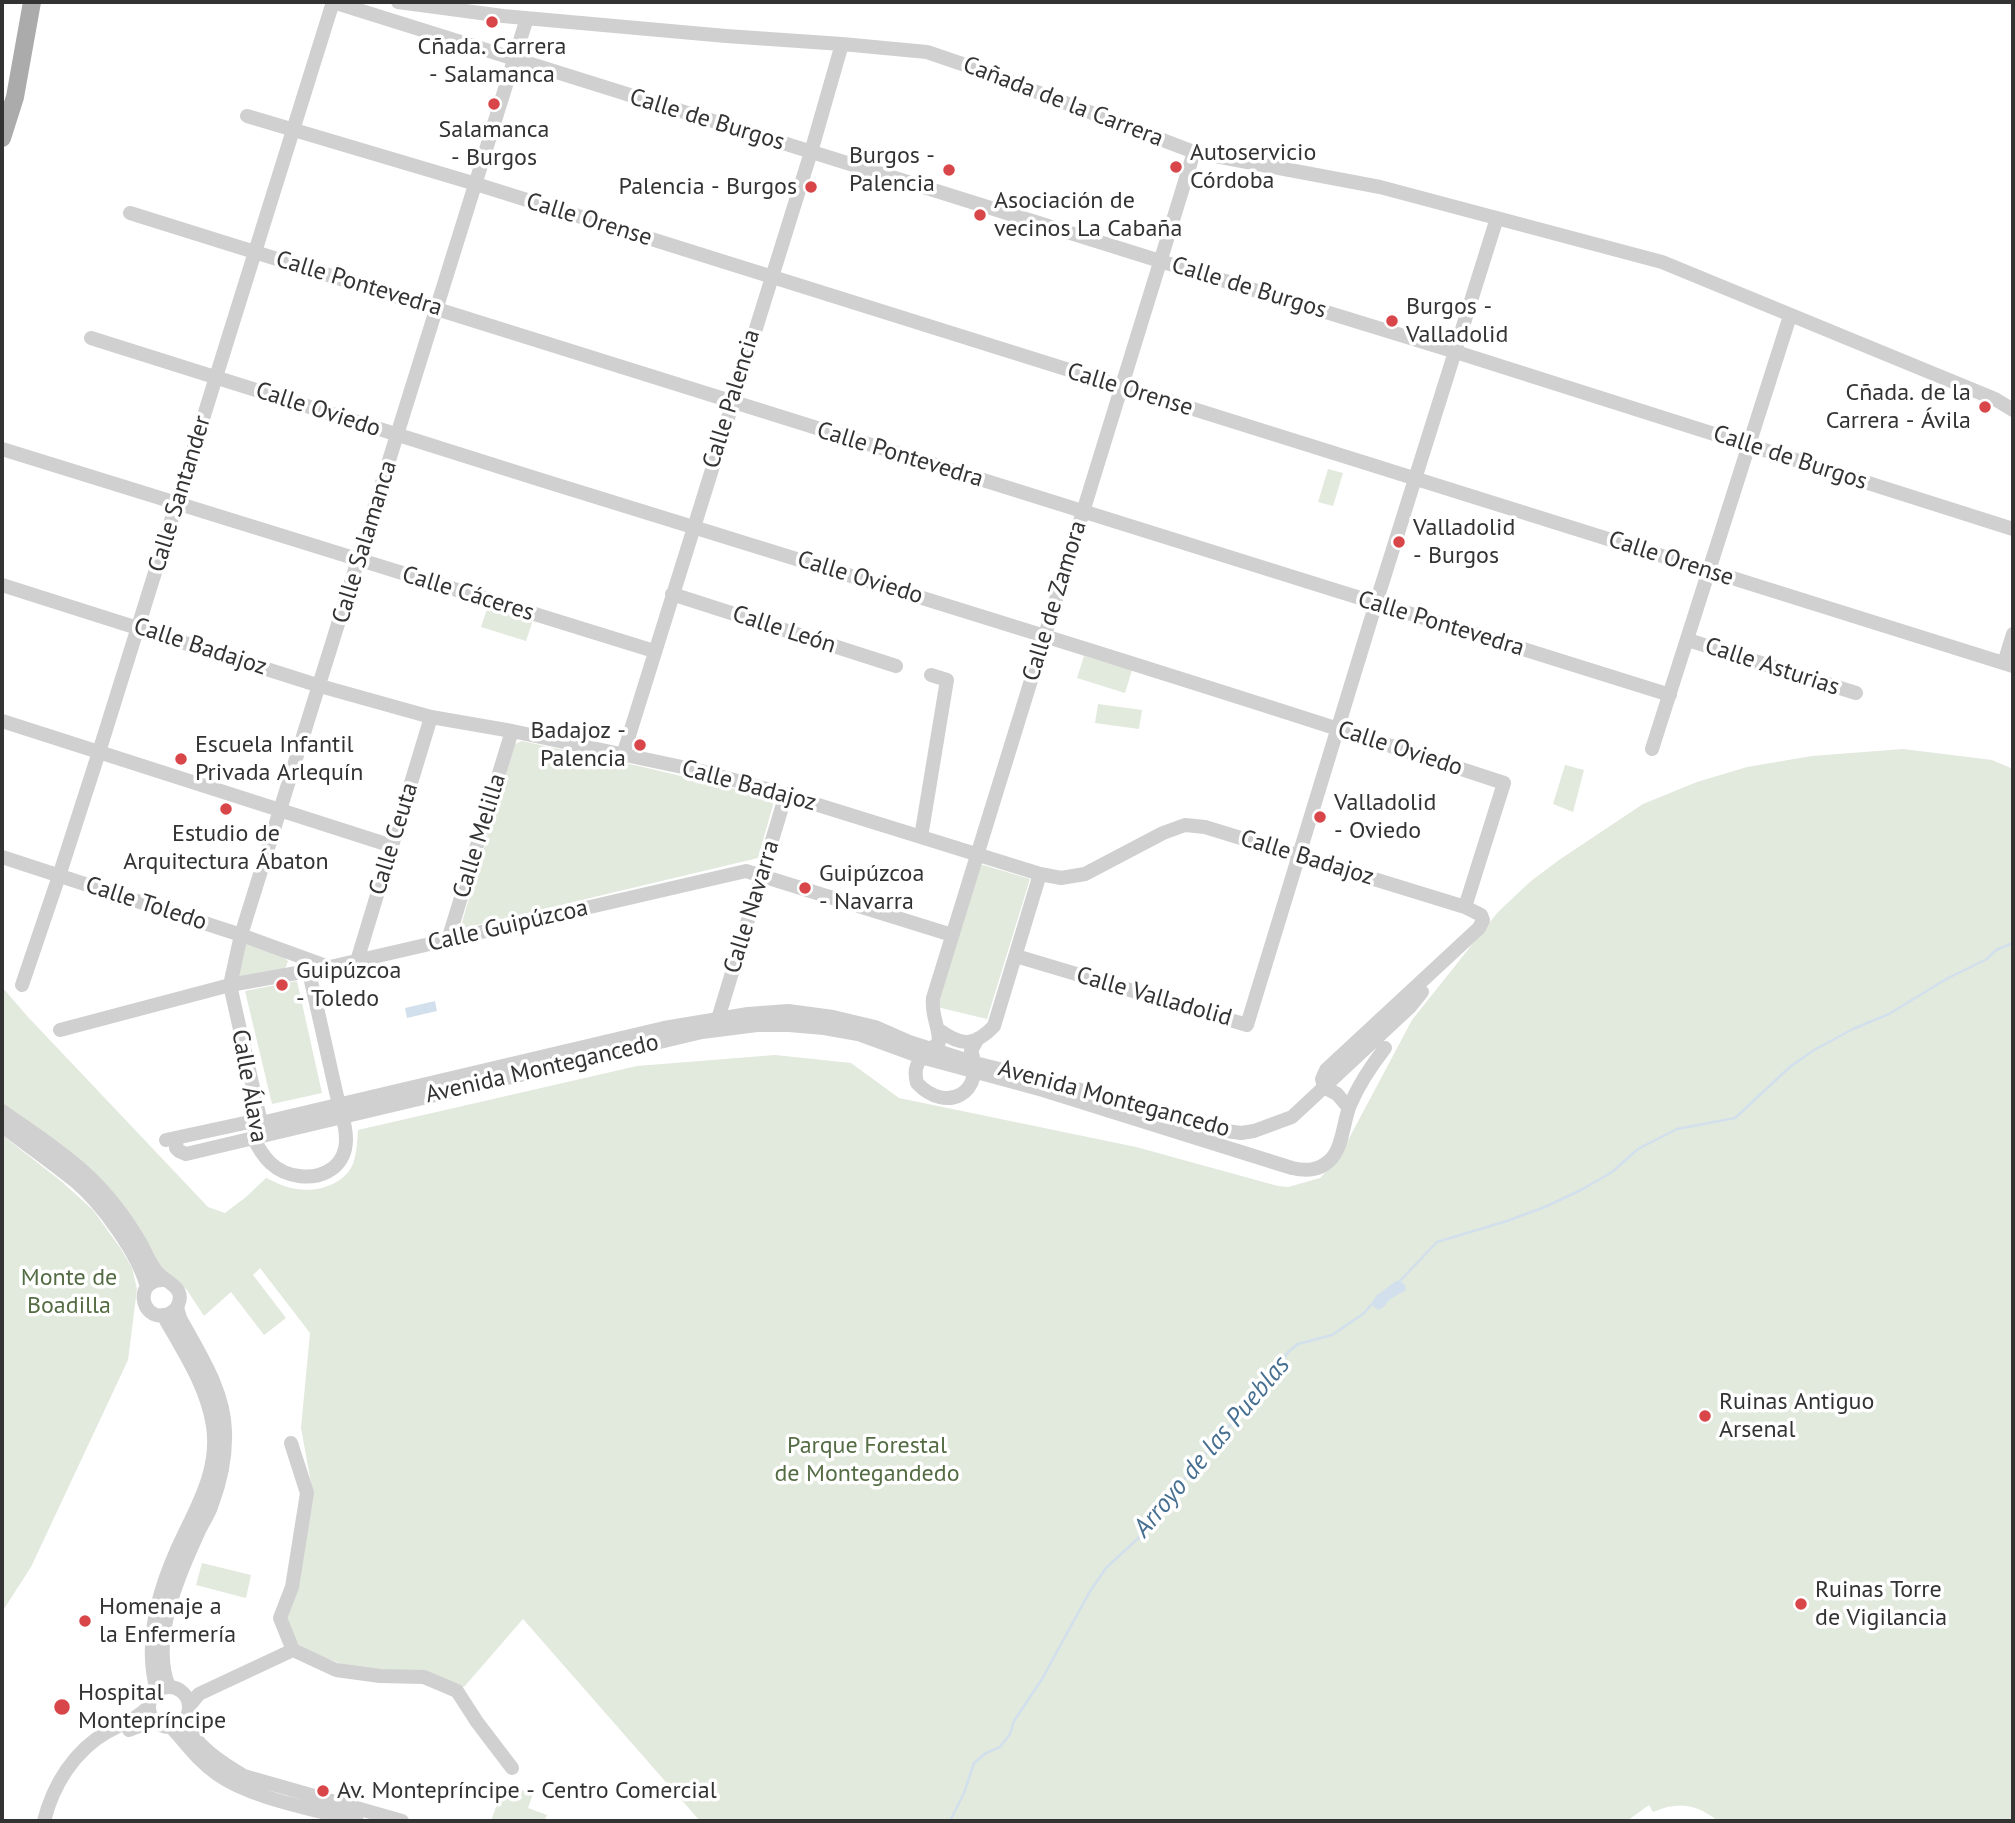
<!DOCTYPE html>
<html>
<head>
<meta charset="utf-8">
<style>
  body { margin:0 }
  #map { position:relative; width:2015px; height:1823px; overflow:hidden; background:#fff; font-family:"PT Sans",sans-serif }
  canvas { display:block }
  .frame { position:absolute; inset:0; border:4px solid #333; pointer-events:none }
</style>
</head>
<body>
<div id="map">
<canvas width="2015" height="1823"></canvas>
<div class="frame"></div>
</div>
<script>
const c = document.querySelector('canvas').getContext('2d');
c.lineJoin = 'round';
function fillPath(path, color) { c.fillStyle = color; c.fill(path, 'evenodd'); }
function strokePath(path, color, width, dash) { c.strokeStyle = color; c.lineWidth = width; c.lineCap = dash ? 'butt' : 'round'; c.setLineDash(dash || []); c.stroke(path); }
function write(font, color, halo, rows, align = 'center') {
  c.font = font + ' "PT Sans",sans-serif'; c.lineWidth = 7; c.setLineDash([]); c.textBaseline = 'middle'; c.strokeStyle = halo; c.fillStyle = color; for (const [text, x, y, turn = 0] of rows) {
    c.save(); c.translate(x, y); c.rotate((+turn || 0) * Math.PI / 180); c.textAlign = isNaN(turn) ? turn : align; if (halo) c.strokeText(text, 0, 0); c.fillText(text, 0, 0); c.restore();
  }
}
const green = new Path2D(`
  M1328 469 1343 473 1333 506 1318 502Z
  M488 606 533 620 526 641 481 627Z
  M1084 656 1132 670 1125 693 1077 678Z
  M1098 704 1142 710 1139 729 1095 723Z
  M522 741 643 767 761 795 772 800 773 805 758 858 460 929 515 744Z
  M1903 749 1992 760 2013 769V1821H1718C1696 1804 1679 1801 1653 1812L1649 1805 1627 1821H700L523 1619 464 1687 349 1667 294 1645 286 1613 313 1494 301 1428 310 1333 260 1268 253 1275 286 1318 264 1335 231 1292 204 1316 187 1290 159 1265 2 1107V987L28 1017 208 1207 225 1213 246 1197 266 1178C275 1182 287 1188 297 1189 316 1192 340 1186 351 1168 357 1157 357 1142 358 1130L637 1066 775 1055 851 1063 899 1098 1136 1147 1278 1186 1288 1187 1320 1178 1338 1159 1412 1020 1498 912 1531 881 1559 860 1643 804 1697 782 1747 767 1812 756Z
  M1565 765 1584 770 1573 812 1553 804Z
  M980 864 1030 879 987 1019 937 1007Z
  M245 944 283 957 288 961 286 967 281 970 238 977Z
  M297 981 322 1093 272 1104 245 991Z
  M2 1135 61 1181 93 1210 121 1249 132 1268 137 1289 128 1360 31 1567 2 1612Z
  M202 1563 251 1575 246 1598 196 1585Z
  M504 1784 533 1794 528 1808 547 1815 544 1821H491Z`);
const water = new Path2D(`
  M435 1001 437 1011 407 1018 405 1008Z
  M1396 1281H1400L1405 1285 1406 1290 1389 1300 1384 1307 1378 1310 1371 1304 1376 1296Z`);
const stream = new Path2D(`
  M1398 1283 1437 1242 1507 1221 1545 1207 1581 1190 1612 1172 1638 1149 1677 1129 1735 1118 1791 1066 1814 1050 1853 1029 1889 1014 1948 978 1987 959 1996 950 2013 943
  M950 1821 964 1793 974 1763 986 1753 1000 1747 1010 1734 1014 1721 1042 1679 1089 1593 1106 1568 1147 1530 1176 1489 1242 1411 1282 1362 1288 1352 1298 1344 1332 1335 1363 1314 1372 1304`);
const minor = new Path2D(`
  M333 2 1160 261 1456 352 2013 529
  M398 2 503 16 726 36 842 44 927 52 974 68 1194 152 1380 187 1662 262 1995 399 2013 410
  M247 116 476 184 2013 666
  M130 213 1670 695
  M91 338C240 384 389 433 538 479 860 579 1183 677 1504 783L1465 907
  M2 449 654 651
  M2 585 320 686 431 717 512 731 701 771 770 790 1040 874 1061 878 1085 874 1163 833 1185 825 1205 827 1465 907 1481 915 1483 920 1479 928 1326 1070 1322 1079 1324 1087
  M672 594 896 666
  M1688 640 1856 693
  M2004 663 2013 634
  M2 721 392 846
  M1652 749 1790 316
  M623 755 811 152 842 44
  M921 837 947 680 931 675
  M2 857 241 935 329 967
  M448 940 512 731
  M1016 956 1247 1025 1376 603 1497 218
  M357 961 431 717
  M309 972C318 1012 327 1052 336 1092 340 1110 349 1131 345 1149 340 1170 319 1179 299 1176 275 1173 263 1158 253 1137L261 1123 230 985 241 935 527 18
  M22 985 59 876 99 752 333 2
  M718 1019 786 794
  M60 1030 230 985 330 967 746 871 952 935
  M939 1030C961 1046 974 1047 994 1026L1040 874
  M977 1040 971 1051C986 1092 947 1115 917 1083 911 1061 925 1056 939 1042 939 1026 931 1015 933 998L1194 152
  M1324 1087 1337 1094 1349 1108
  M2 1111C29 1130 60 1150 84 1172 106 1192 126 1218 141 1244 146 1253 150 1264 157 1272 166 1283 186 1287 178 1305 176 1310 171 1313 166 1315 140 1321 133 1278 165 1280
  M2 1126C26 1144 51 1162 75 1181 102 1204 138 1253 147 1287
  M177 1138 176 1148 179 1151 186 1154 702 1032 757 1025H789L824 1028 858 1034 921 1057 1043 1090 1292 1168C1306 1171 1318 1171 1329 1161 1343 1149 1343 1122 1350 1105 1359 1084 1371 1066 1385 1048
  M166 1140 254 1121 261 1123 664 1028 748 1014 788 1011 833 1017 875 1027 909 1042 975 1063 1060 1084 1219 1130 1241 1133 1254 1131 1292 1117 1410 1007 1422 992
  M291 1443 307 1493 292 1587 280 1618 293 1650 336 1670 380 1676 424 1677 457 1691 477 1722 512 1768
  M169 1687C150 1640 178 1576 198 1533 202 1523 209 1515 212 1504 221 1480 226 1457 225 1431 224 1390 199 1353 180 1318L177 1307
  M149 1707a20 20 0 1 1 40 0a20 20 0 1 1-40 0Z
  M157 1691C144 1645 157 1595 176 1552 194 1511 220 1473 213 1426 207 1386 183 1351 163 1315
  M189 1706 199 1694 293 1650
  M185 1719C193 1745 222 1763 244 1776L402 1821
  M171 1727C186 1743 198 1761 217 1774 252 1799 315 1809 357 1821
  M129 1730 147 1723H157
  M44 1821C53 1785 74 1751 107 1732 122 1723 138 1719 149 1706`);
const major = new Path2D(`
  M2 138 15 97 32 2`);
const markers = [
  [492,22,7,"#d94649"],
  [494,104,7,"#d94649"],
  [1176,167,7,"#d94649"],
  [949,170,7,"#d94649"],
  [811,187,7,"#d94649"],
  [980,215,7,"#d94649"],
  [1392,321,7,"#d94649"],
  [1985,407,7,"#d94649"],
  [1399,542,7,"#d94649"],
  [640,745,7,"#d94649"],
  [181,759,7,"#d94649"],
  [226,809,7,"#d94649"],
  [1320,817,7,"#d94649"],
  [805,888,7,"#d94649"],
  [282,985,7,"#d94649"],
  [1705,1416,7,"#d94649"],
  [1801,1604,7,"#d94649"],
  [85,1621,7,"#d94649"],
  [62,1707,9,"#d94649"],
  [323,1791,7,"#d94649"]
];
const poiNames = [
  ["Cñada. Carrera",492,47,"center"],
  ["- Salamanca",492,75,"center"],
  ["Salamanca",494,130,"center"],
  ["- Burgos",494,158,"center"],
  ["Autoservicio",1190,153],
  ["Córdoba",1190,181],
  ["Burgos -",935,156,"right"],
  ["Palencia",935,184,"right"],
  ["Palencia - Burgos",797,187,"right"],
  ["Asociación de",994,201],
  ["vecinos La Cabaña",994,229],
  ["Burgos -",1406,307],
  ["Valladolid",1406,335],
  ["Cñada. de la",1971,393,"right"],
  ["Carrera - Ávila",1971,421,"right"],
  ["Valladolid",1413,528],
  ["- Burgos",1413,556],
  ["Badajoz -",626,731,"right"],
  ["Palencia",626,759,"right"],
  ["Escuela Infantil",195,745],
  ["Privada Arlequín",195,773],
  ["Valladolid",1334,803],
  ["- Oviedo",1334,831],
  ["Estudio de",226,834,"center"],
  ["Arquitectura Ábaton",226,862,"center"],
  ["Guipúzcoa",819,874],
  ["- Navarra",819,902],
  ["Guipúzcoa",296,971],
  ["- Toledo",296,999],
  ["Ruinas Antiguo",1719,1402],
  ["Arsenal",1719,1430],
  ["Ruinas Torre",1815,1590],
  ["de Vigilancia",1815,1618],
  ["Homenaje a",99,1607],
  ["la Enfermería",99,1635],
  ["Hospital",78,1693],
  ["Montepríncipe",78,1721],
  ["Av. Montepríncipe - Centro Comercial",337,1791]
];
const streetNames = [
  ["Cañada de la Carrera",1063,102,21],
  ["Calle de Burgos",707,120,17],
  ["Calle Orense",589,220,17],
  ["Calle Pontevedra",359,284,17],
  ["Calle de Burgos",1249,288,17],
  ["Calle Orense",1130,390,17],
  ["Calle Palencia",732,399,-73],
  ["Calle Oviedo",318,410,18],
  ["Calle Pontevedra",900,455,17],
  ["Calle de Burgos",1790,458,18],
  ["Calle Santander",180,494,-73],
  ["Calle Salamanca",365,542,-73],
  ["Calle Orense",1671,559,18],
  ["Calle Oviedo",860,578,17],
  ["Calle Cáceres",468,594,17],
  ["Calle de Zamora",1055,601,-73],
  ["Calle Pontevedra",1441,624,17],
  ["Calle León",784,630,18],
  ["Calle Badajoz",200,647,18],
  ["Calle Asturias",1772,667,18],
  ["Calle Oviedo",1400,749,18],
  ["Calle Badajoz",749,786,15],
  ["Calle Melilla",480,836,-73],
  ["Calle Ceuta",394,839,-73],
  ["Calle Badajoz",1307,858,17],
  ["Calle Toledo",146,904,18],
  ["Calle Navarra",752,907,-73],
  ["Calle Guipúzcoa",508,926,-13],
  ["Calle Valladolid",1154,997,16],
  ["Avenida Montegancedo",542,1069,-13],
  ["Calle Álava",249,1086,80],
  ["Avenida Montegancedo",1114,1099,15]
];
const parkNames = [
  ["Monte de",69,1278],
  ["Boadilla",69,1306],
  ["Parque Forestal",867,1446],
  ["de Montegandedo",867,1474]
];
const waterNames = [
  ["Arroyo de las Pueblas",1212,1447,-50]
];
fillPath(green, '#e2e9dd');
fillPath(water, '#d1e0ec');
strokePath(stream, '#d1e0ec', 2.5);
strokePath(minor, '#d0d0d0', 14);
strokePath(major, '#ababab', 18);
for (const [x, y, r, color] of markers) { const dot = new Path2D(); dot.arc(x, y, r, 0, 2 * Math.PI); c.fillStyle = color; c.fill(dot); strokePath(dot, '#fff', 2.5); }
write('24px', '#333', '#fff', poiNames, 'left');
write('24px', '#333', '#fff', streetNames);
write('24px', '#546c43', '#fff', parkNames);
write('italic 26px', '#466f90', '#fff', waterNames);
</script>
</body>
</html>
